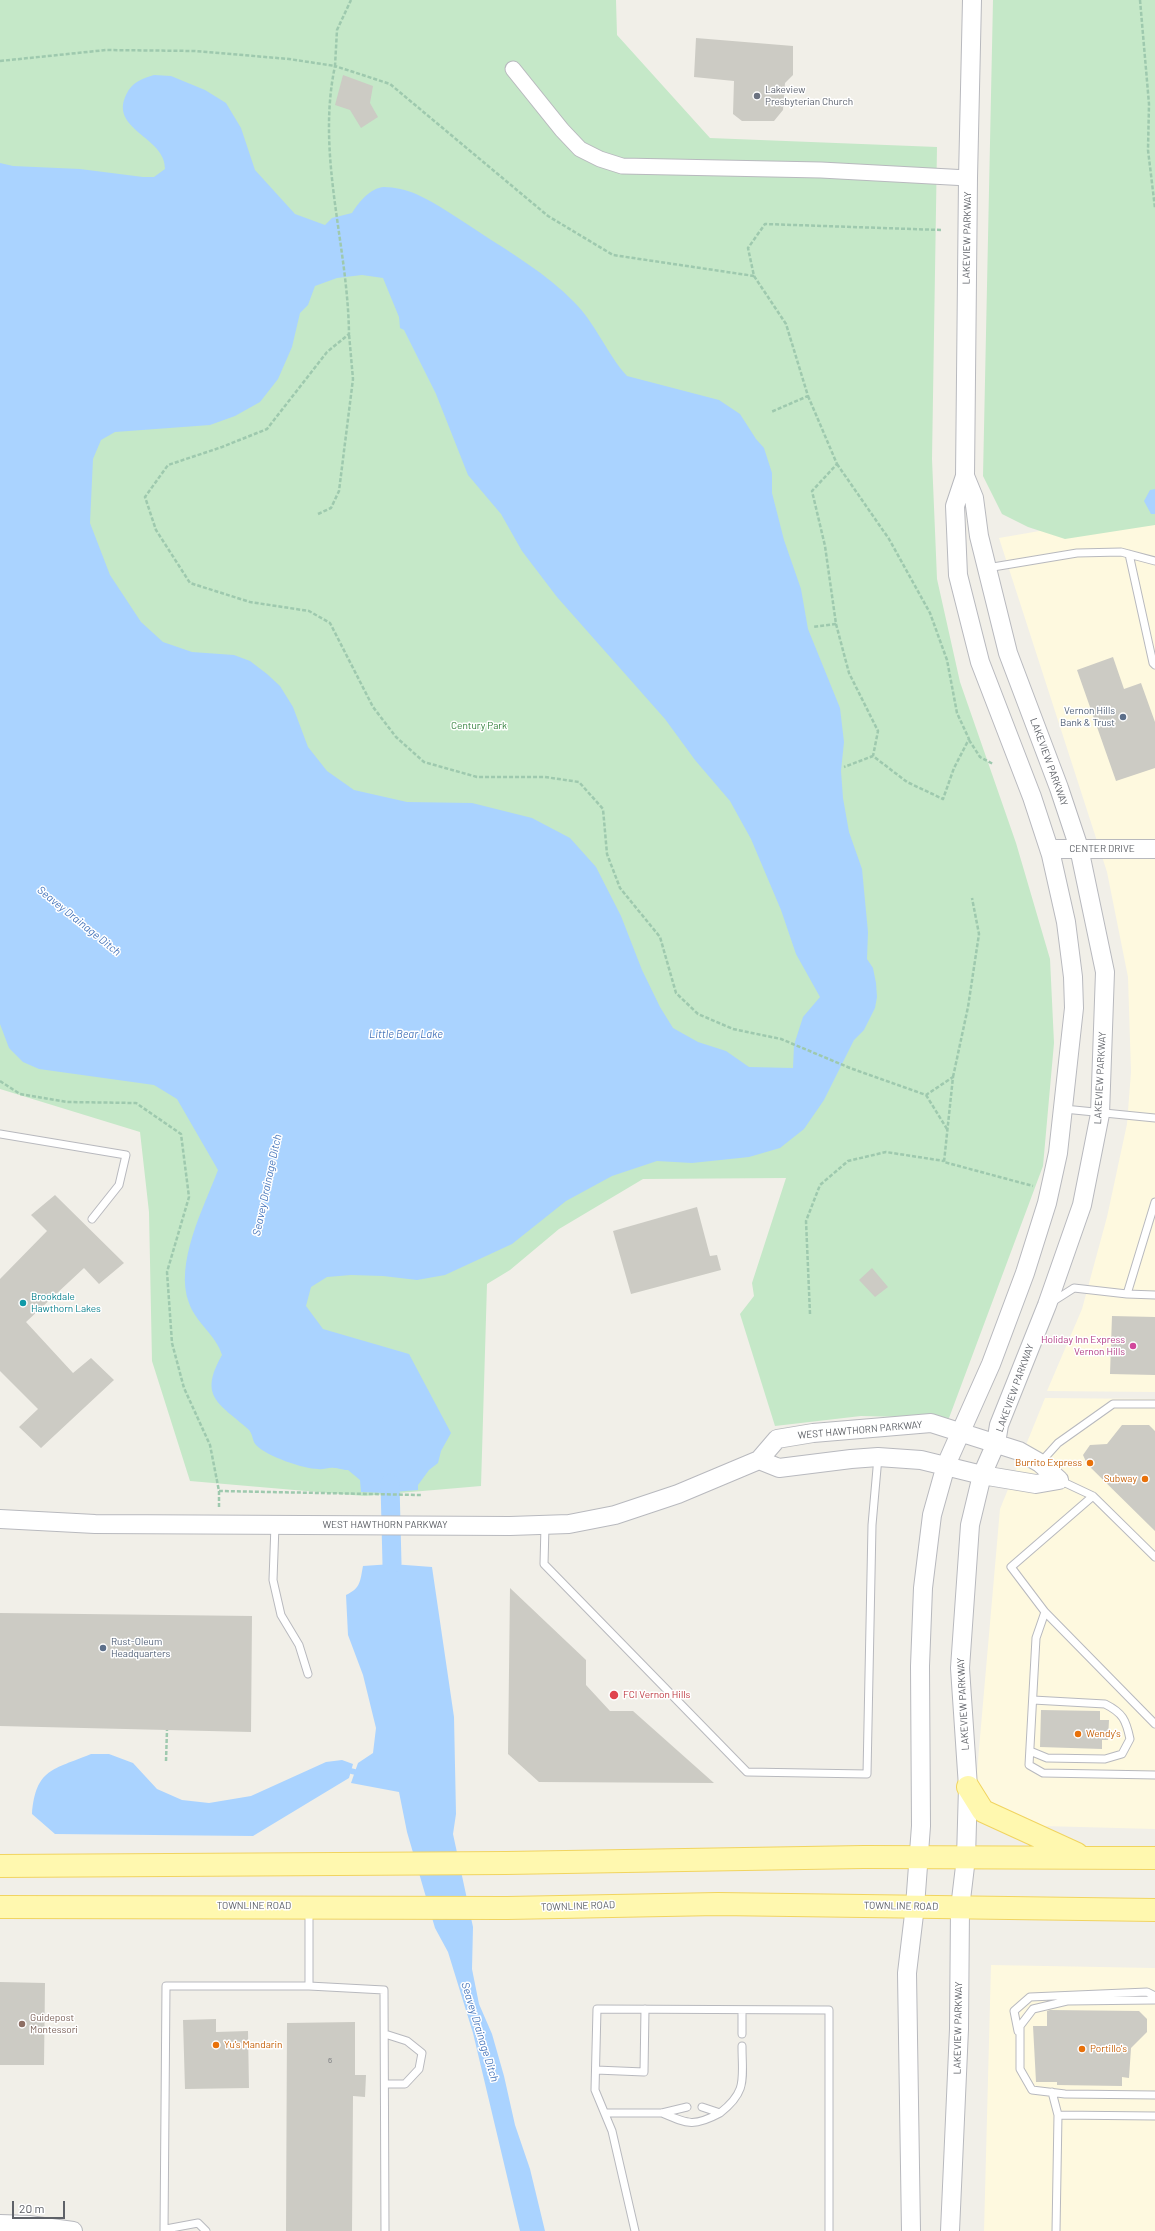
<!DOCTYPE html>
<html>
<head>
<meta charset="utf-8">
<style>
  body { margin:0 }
  #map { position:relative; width:1155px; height:2231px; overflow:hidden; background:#f1efe8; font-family:Barlow,sans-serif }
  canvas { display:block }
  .scale { position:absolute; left:12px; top:2201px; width:53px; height:18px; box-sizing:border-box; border:2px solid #5f6268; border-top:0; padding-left:5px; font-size:12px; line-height:14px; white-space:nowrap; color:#5f6268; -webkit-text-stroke:3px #fff; paint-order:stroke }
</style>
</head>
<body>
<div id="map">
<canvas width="1155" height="2231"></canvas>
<div class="scale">20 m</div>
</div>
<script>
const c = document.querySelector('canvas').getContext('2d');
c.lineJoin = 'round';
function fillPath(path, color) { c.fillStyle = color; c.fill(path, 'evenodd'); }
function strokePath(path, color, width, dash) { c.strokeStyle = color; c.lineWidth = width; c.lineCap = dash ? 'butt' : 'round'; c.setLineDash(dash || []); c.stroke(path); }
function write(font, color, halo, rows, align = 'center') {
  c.font = font + ' Barlow,sans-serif'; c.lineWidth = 3; c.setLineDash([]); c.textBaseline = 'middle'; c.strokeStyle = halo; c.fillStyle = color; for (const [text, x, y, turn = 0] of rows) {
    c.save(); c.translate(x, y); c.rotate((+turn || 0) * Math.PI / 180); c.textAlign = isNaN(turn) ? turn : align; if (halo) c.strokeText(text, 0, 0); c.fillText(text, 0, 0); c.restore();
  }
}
const commercial = new Path2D(`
  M1155 511V1392L1047 1391 1082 1309 1107 1217 1127 1124 1131 1072 1128 977 1107 872 999 538Z
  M1045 1398 1155 1399V1829L1005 1825 976 1783 1000 1509Z
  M991 1965 1155 1968V2231H984Z`);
const green = new Path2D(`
  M0 0H616L617 35 710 138 937 147 932 459 937 579 960 682 1016 843 1050 959 1054 1043 1043 1166 949 1418 861 1416 775 1426 740 1314 754 1296 752 1283 786 1178 643 1179 559 1229 510 1270 487 1284 481 1486 364 1496 190 1481 152 1361 149 1212 140 1132 0 1089Z
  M993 0H1155V525L1065 539 1028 527 1002 514 983 476Z`);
const water = new Path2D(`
  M154 75 171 76 205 90 226 103 241 128 255 170 295 214 325 225 332 218 352 213C359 202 370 188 384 187 394 187 407 190 416 194 438 204 459 219 479 232 511 253 547 274 574 302 596 324 607 354 627 376L719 400 740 414 756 439 764 448 772 473V493L784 540 801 589 808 629 840 708 844 742 841 771 843 798 849 832 862 869 868 932 867 959 873 968 876 983 877 997 875 1008 864 1030 854 1040 824 1100 804 1129 780 1148 749 1157 692 1163 657 1161 612 1176 566 1201 512 1244 445 1275 417 1280 383 1276 351 1275 327 1277 311 1287 306 1306 323 1329 409 1354 451 1433 441 1451 438 1463 429 1470 418 1485V1490L393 1492 392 1483 385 1484V1493L361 1492 360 1480 348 1470C342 1470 339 1468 334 1468 329 1467 323 1470 318 1469 304 1469 266 1456 256 1445 252 1441 253 1433 248 1429 219 1403 198 1397 222 1355 216 1335 196 1323 189 1303 174 1264 204 1207 218 1170L177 1099 154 1085 39 1069 23 1062 9 1048 0 1024V163L13 166 80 169 143 177H154L165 169C166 137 109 130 126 95 132 82 141 79 154 75ZM362 275 383 278 399 317 400 328 404 330 436 394 468 475 501 514 522 551 557 597 665 719 695 760 730 801 751 839 781 910 796 954 820 997 803 1017 794 1045 793 1068 749 1067 726 1051 698 1042 673 1028 660 1007 642 970 621 916 596 867 570 838 532 818 472 803 407 802 354 790 327 771 308 747 293 707 280 686 267 674 250 661 234 655 192 652 163 642 141 622 110 575 90 523 93 459 101 440 115 432 210 425 235 416 260 402 278 379 292 347 300 313 308 305 315 286 337 278Z
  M1155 489V514H1151L1144 501 1150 490Z
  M392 1564 432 1567 454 1717 456 1814 453 1834 473 1927 472 1969 479 2004 492 2034 504 2076 515 2125 530 2169 545 2231H520L473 2033 448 1952 435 1928 407 1832 399 1792 351 1783 358 1763 373 1753 376 1728 363 1675 348 1635 346 1595C361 1588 360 1581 363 1566Z
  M91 1754H109L133 1763 157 1789 182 1800 209 1803 251 1796 326 1762 342 1760 353 1764 349 1778 253 1836 55 1834 32 1814C36 1768 53 1770 91 1754Z`);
const stream = new Path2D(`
  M351 1771 355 1772`);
const canal = new Path2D(`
  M390 1484 392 1564`);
const building = new Path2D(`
  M696 38 793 46V75L785 83 783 110 774 121H742L733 114 734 81 694 77Z
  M343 75 373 86 370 103 378 117 361 128 350 110 335 105Z
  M1113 657 1124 689 1141 683 1155 722V768L1116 781 1077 670Z
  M55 1195 124 1263 99 1284 84 1268 26 1322 73 1373 91 1358 114 1380 41 1448 19 1427 38 1409 0 1371V1279L47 1231 31 1215Z
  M697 1207 710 1256 717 1255 721 1270 631 1294 613 1231Z
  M872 1268 888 1287 875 1297 859 1280Z
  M1112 1316 1155 1317V1375L1110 1374Z
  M1122 1425H1149L1155 1431V1531L1087 1464 1083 1455 1090 1445 1107 1444Z
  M510 1588 586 1660V1685L610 1711H633L714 1783 539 1782 508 1754Z
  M0 1613 252 1616 251 1732 0 1726Z
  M1041 1710 1100 1711V1720H1109L1108 1740H1102V1749L1040 1747Z
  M0 1982 45 1983 44 2065H0Z
  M1050 2010 1139 2011 1147 2019V2032L1131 2048 1129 2078 1122 2077V2086L1057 2085V2082H1036L1033 2026H1047V2011Z
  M216 2019V2032L248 2031 249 2088 185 2089 183 2020Z
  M355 2022V2075H366L365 2097 353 2096 352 2231H286L287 2023Z`);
const path = new Path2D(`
  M1140 0 1149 104 1148 150 1155 208
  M0 61 106 50 195 51 289 59 335 66 337 30 351 0
  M941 230 765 224 748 248 754 276 613 255 548 216 390 84 335 66C316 155 348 245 349 334L327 352 267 429 222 447 168 465 145 497 156 530 190 583 250 602 309 611 330 623 373 707 396 737 424 762 477 777H545L579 782 603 809 607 854 620 888 660 937 676 993 698 1014 733 1029 781 1039 850 1068 926 1095 953 1077 944 1162 1033 1186
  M754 276 786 324 808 396 771 412
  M808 396 837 464 812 491 825 546 836 624 813 627
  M837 464 889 539 930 613 947 660 957 713 969 739 954 768 943 799 907 782 873 756 844 767
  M318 514 331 508 339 491 353 379 349 334
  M836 624 849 673 878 731 873 756
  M969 740 980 757 993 764
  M953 1077 968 1007 979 934 972 898
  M0 1081 20 1094 67 1102 136 1103 181 1134 189 1197 167 1272 172 1343 184 1388 210 1445 219 1491 421 1495
  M926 1095 947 1129
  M810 1314 806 1221 820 1185 848 1161 886 1152 944 1161
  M219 1507V1491
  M166 1761 167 1730`);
const service = new Path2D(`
  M1129 554 1153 663 1155 665
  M987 568 1077 553 1121 552 1155 561
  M1064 1109 1155 1118
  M0 1134 126 1155 119 1185 92 1219
  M1155 1202 1127 1294 1155 1295
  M1052 1302 1074 1288 1127 1294
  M1040 1463 1058 1443 1113 1404H1155
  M1059 1480 1093 1496 1155 1557
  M1093 1496 1011 1567 1045 1612 1155 1724
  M275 1525 273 1580 281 1615 299 1645 308 1674
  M545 1526 544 1564 747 1772 867 1774 872 1525 878 1457
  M1045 1612 1036 1638 1029 1765 1043 1773 1155 1775
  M1030 1751 1047 1758 1105 1759 1122 1754 1130 1739C1126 1720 1123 1713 1105 1704L1033 1700
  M309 1910V1986
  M1155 2000 1067 2001 1033 2009 1020 2026V2069L1032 2090 1065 2094 1155 2095
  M742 2010V2034
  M1018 2031 1014 2011 1030 1997 1147 1992 1155 1996
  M385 2034 407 2041 422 2053 419 2069 405 2084H385
  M596 2070 644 2072 645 2009
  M1052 2092 1058 2115
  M702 2107 720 2113C748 2091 742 2079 742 2046
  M605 2113H662L687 2107
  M662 2113C688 2124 694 2127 720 2113
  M166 2229 198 2223 206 2231
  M164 2231 166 1986H309L384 1990 385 2231
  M635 2231 612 2131 595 2090 597 2009 829 2010V2231
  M1056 2231 1058 2115 1155 2116`);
const minor = new Path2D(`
  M513 69 562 130 580 149 600 159 622 166 821 170 968 178`);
const tertiary = new Path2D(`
  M1049 849H1155
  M759 1460 779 1468 851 1459 878 1457 921 1460 982 1475 1036 1484 1059 1480
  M0 1519 95 1524 510 1526 569 1524 615 1515 678 1494 759 1460 777 1439 813 1433 931 1423 1019 1451 1040 1463 1059 1480
  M0 2224 29 2225 73 2231
  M911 2231 907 1973 915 1906 921 1826 920 1666 923 1588 932 1515 946 1465 991 1364 1025 1273 1047 1203 1058 1153 1074 1008 1073 977 1066 922 1051 855 1032 797 980 662 958 575 955 506 965 476 968 178 972 0
  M950 2231 959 2029 960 1908 966 1858 968 1787 960 1668 970 1525 982 1475 996 1443 999 1425 1047 1305 1082 1205 1100 1114 1105 972 1079 848 1059 788 1008 653 979 536 974 498 965 476`);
const primary = new Path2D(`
  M968 1787 983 1811 1077 1854
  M0 1866 506 1863 864 1857 1155 1858
  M0 1907 507 1908 718 1904 1155 1910`);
const markers = [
  [757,96,4,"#6b7280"],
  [1123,717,4,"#5c6f8a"],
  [23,1303,4,"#0f9aa8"],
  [1133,1346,4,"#d1479c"],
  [1090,1463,4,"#e8710a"],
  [1145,1479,4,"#e8710a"],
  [103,1648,4,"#5c6f8a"],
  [614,1695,5,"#e0444e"],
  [1078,1734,4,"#e8710a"],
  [22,2024,4,"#8d6e63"],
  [216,2045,4,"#e8710a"],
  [1082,2049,4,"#e8710a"]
];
const numberNames = [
  ["6",330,2060]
];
const worshipNames = [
  ["Lakeview",765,90],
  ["Presbyterian Church",765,102]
];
const streetNames = [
  ["LAKEVIEW PARKWAY",967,238,-89],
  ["LAKEVIEW PARKWAY",1049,762,70],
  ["CENTER DRIVE",1102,849],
  ["LAKEVIEW PARKWAY",1100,1078,-87],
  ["LAKEVIEW PARKWAY",1015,1388,-70],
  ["WEST HAWTHORN PARKWAY",860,1430,-5],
  ["WEST HAWTHORN PARKWAY",385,1525],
  ["LAKEVIEW PARKWAY",963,1704,-93],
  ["TOWNLINE ROAD",254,1906],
  ["TOWNLINE ROAD",578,1906,-2],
  ["TOWNLINE ROAD",901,1906,1],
  ["LAKEVIEW PARKWAY",958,2028,-89]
];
const serviceNames = [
  ["Vernon Hills",1115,711],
  ["Bank & Trust",1115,723],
  ["Rust-Oleum",111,1642,"left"],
  ["Headquarters",111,1654,"left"]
];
const parkNames = [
  ["Century Park",479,726]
];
const cultureNames = [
  ["Brookdale",31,1297],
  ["Hawthorn Lakes",31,1309]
];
const hotelNames = [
  ["Holiday Inn Express",1125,1340],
  ["Vernon Hills",1125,1352]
];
const foodNames = [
  ["Burrito Express",1082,1463,"right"],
  ["Subway",1137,1479,"right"],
  ["Wendy's",1086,1734],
  ["Yu's Mandarin",224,2045],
  ["Portillo's",1090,2049]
];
const healthNames = [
  ["FCI Vernon Hills",623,1695]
];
const educationNames = [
  ["Guidepost",30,2018],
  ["Montessori",30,2030]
];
const waterNames = [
  ["Seavey Drainage Ditch",79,921,39],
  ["Little Bear Lake",406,1034],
  ["Seavey Drainage Ditch",267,1185,-78],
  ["Seavey Drainage Ditch",480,2032,73]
];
fillPath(commercial, '#fef9df');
fillPath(green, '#c5e8c8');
fillPath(water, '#aad3ff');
strokePath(stream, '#aad3ff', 5.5);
strokePath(canal, '#aad3ff', 19);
fillPath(building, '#cccbc4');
strokePath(service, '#b8b9be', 9);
strokePath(minor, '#b8b9be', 17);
strokePath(tertiary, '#b8b9be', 20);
strokePath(primary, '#f1d460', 24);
strokePath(path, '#9ec9ae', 2.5, [4, 2]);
strokePath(service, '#fff', 7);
strokePath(minor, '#fff', 15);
strokePath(tertiary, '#fff', 18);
strokePath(primary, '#fff8af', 22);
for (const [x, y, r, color] of markers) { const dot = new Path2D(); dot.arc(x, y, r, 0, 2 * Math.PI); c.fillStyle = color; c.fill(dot); strokePath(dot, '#fff', 1.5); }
write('8px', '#7a7c7f', null, numberNames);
write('10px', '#5b616d', '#fff', worshipNames, 'left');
write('10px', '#5f6268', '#fff', streetNames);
write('10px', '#4e5e75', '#fff', serviceNames, 'right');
write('10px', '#34813e', '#fff', parkNames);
write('10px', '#0d838f', '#fff', cultureNames, 'left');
write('10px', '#b23c85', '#fff', hotelNames, 'right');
write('10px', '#c56008', '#fff', foodNames, 'left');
write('10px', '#be3a42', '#fff', healthNames, 'left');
write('10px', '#785e54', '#fff', educationNames, 'left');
write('italic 11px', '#4776bb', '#fff', waterNames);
</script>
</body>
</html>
